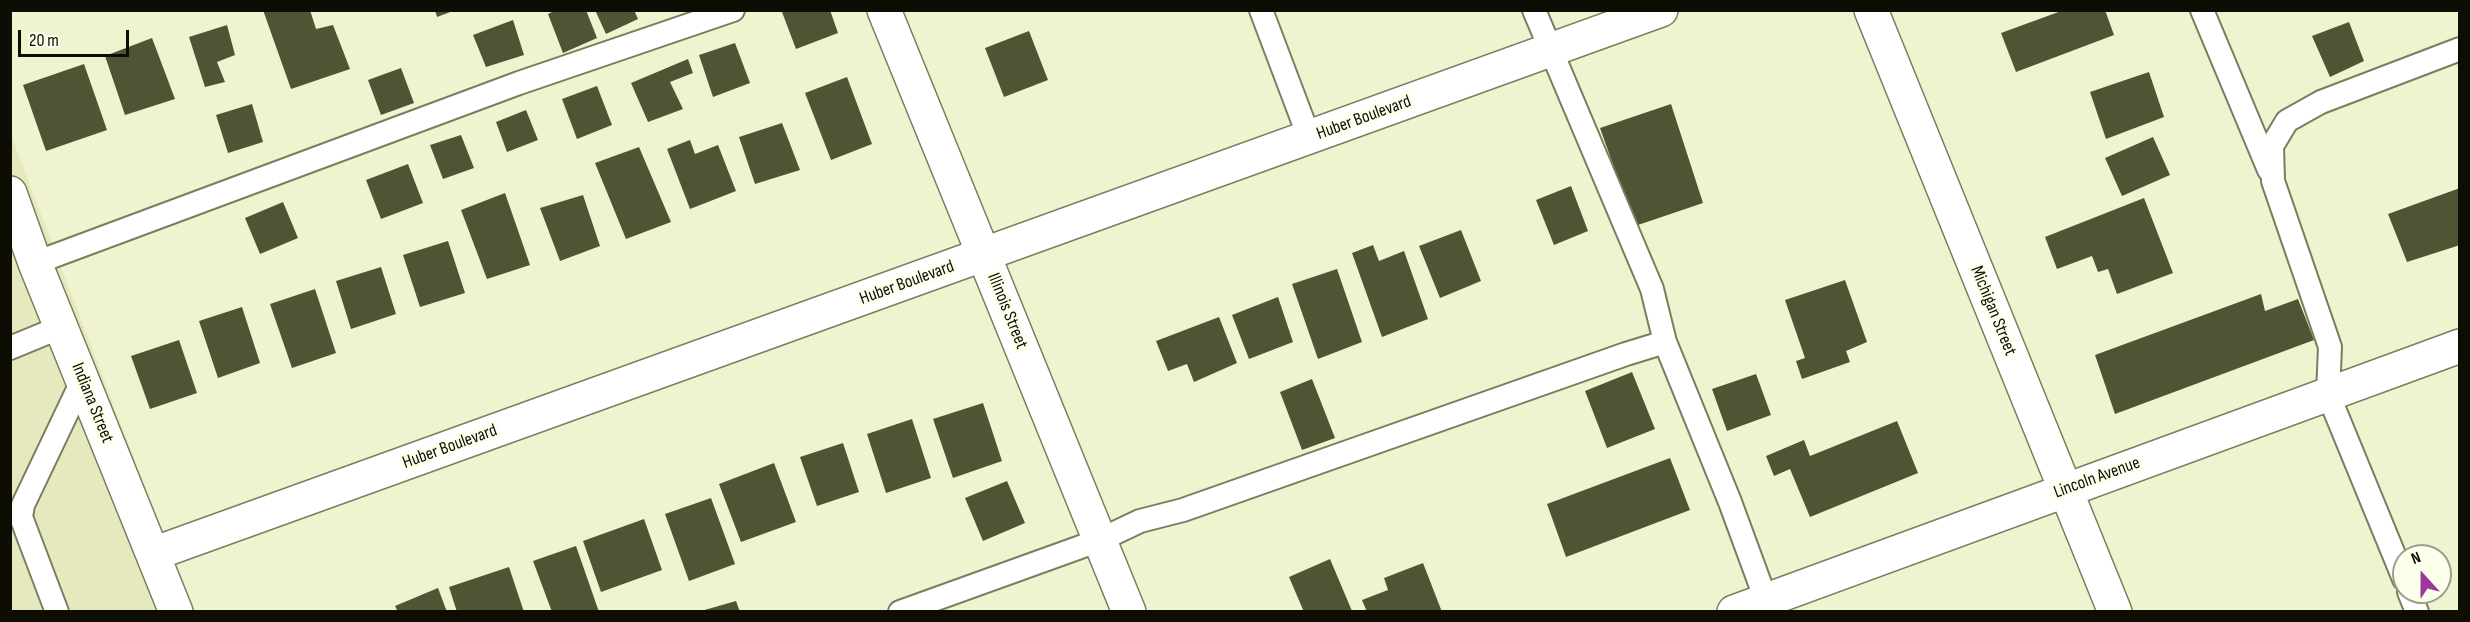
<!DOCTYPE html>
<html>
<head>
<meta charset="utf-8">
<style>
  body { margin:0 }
  #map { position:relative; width:2470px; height:622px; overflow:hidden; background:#f0f3d0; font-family:"Sofia Sans Condensed",sans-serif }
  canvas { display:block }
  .frame { position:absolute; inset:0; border:12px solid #0d0d03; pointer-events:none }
  .north { position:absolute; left:2392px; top:544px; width:60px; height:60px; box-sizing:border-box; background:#fdffea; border:2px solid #9d9e8e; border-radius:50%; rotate:339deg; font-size:16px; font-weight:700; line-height:24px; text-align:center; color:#0d0d03 }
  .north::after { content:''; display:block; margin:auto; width:21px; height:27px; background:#9c379c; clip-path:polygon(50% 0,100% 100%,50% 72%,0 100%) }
  .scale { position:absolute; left:18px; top:30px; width:111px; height:27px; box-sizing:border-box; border:3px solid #0d0d03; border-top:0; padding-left:8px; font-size:18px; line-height:21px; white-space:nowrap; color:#0d0d03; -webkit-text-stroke:4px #fdffea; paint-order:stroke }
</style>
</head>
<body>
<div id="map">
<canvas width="2470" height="622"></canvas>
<div class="frame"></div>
<div class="north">N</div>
<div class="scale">20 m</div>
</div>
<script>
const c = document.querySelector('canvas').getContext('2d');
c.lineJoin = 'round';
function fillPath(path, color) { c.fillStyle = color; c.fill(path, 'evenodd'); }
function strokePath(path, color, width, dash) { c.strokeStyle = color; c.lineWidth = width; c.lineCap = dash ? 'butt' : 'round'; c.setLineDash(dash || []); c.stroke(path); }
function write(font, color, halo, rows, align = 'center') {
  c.font = font + ' "Sofia Sans Condensed",sans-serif'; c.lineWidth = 6; c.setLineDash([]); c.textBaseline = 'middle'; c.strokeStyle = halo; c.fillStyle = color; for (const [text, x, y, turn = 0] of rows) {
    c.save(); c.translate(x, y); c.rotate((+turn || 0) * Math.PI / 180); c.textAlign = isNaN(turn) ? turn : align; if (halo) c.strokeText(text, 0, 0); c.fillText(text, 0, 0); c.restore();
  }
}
const built = new Path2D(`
  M11 135 192 611H11Z`);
const building = new Path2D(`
  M263 10H310L316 29 333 25 350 69 291 89Z
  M435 10H453V11L437 17Z
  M556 10H586L597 38 563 53 548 14Z
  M595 10H634L638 19 606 34Z
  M786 10H830L838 33 796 49 782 12Z
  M2064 10H2105L2114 35 2016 72 2001 33Z
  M513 20 524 55 486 67 473 35Z
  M2349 22 2364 61 2330 77 2312 36Z
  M227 25 235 55 217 62 225 82 205 87 189 37Z
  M1029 31 1048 80 1004 97 985 48Z
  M152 38 175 99 125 115 105 56Z
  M735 43 750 83 713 97 699 55Z
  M688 59 693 73 670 82 683 109 648 122 631 83Z
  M84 64 107 130 46 151 23 85Z
  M401 68 414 103 381 115 368 80Z
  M2149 72 2164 117 2106 139 2090 92Z
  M847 77 872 144 831 160 805 93Z
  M597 86 612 125 577 139 562 99Z
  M252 104 263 142 228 153 216 115Z
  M1671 104 1703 203 1635 226 1600 128Z
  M526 110 538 140 507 152 496 122Z
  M782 123 800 170 755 184 739 137Z
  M461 135 474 168 443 179 430 145Z
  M2153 137 2170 175 2122 196 2105 158Z
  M690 140 695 154 718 145 736 191 690 209 667 149Z
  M639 147 671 222 626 239 595 163Z
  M408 164 423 203 381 219 366 180Z
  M1571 186 1588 231 1554 245 1536 200Z
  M2460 188V245L2407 262 2388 214Z
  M505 193 530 265 487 279 461 210Z
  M583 195 600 246 560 261 540 208Z
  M2144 198 2173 273 2117 294 2108 269 2098 272 2092 256 2057 269 2045 237Z
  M283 202 298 238 260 254 245 218Z
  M1461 230 1481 281 1440 298 1419 246Z
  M448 241 465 293 420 307 403 255Z
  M1373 245 1379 261 1404 251 1428 319 1382 337 1352 253Z
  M381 267 396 314 351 329 336 281Z
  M1337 269 1362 342 1318 359 1292 284Z
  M1845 280 1867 342 1846 351 1850 362 1802 379 1796 361 1805 358 1785 300Z
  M315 289 336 353 292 368 270 304Z
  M2261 294 2265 311 2298 299 2314 340 2115 414 2095 355Z
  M1278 297 1293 342 1249 359 1232 315Z
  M242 307 260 363 218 378 199 321Z
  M1219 317 1237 363 1194 382 1187 364 1168 371 1156 341Z
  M179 340 197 393 150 409 131 356Z
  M1632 372 1655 429 1607 448 1585 391Z
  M1756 374 1771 415 1727 431 1712 389Z
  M1312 379 1335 438 1302 450 1280 392Z
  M983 403 1002 461 953 478 933 419Z
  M912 419 931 478 886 493 867 434Z
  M1897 421 1918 473 1810 517 1790 469 1774 476 1766 456 1804 440 1810 456Z
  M843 443 859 492 817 506 800 457Z
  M1670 458 1690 510 1566 557 1547 504Z
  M774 463 796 522 741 542 719 484Z
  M1007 481 1025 523 983 541 965 498Z
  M711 498 735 564 689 581 665 514Z
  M644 519 662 570 601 592 583 541Z
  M576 546 599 612H552L533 561Z
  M1330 559 1352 611 1304 612 1289 577Z
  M1423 563 1442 612H1367L1362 600 1388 590 1384 578Z
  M509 567 524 612H475L474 610 457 612 449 587Z
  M438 588 447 612H398L395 606Z
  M736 601 740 612H701V611Z`);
const service = new Path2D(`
  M1261 10 1309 137
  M1534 10 1652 289 1665 342 1730 502 1766 600
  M2202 10 2269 170
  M35 263 519 83 733 10
  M10 348 61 327
  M2404 579 2328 394 2330 347 2273 181 2272 146 2287 121 2321 102 2460 49
  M2409 592 2417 612
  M57 612 21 517 23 505 83 379
  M900 612 1100 540 1140 521 1183 510 1626 354 1665 342`);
const minor = new Path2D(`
  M884 10 1129 612
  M10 193 35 263 176 612
  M153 554 1661 10
  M1734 612 2460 346`);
const tertiary = new Path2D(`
  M1871 10 2115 612`);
const streetNames = [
  ["Huber Boulevard",1364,118,-20],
  ["Huber Boulevard",907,283,-20],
  ["Illinois Street",1007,311,68],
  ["Michigan Street",1993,311,68],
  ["Indiana Street",92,403,68],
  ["Huber Boulevard",450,447,-20],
  ["Lincoln Avenue",2097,478,-20]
];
fillPath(built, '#e6e9be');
fillPath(building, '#515335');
strokePath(service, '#7b7d5e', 26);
strokePath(minor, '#7b7d5e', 36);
strokePath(tertiary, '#7b7d5e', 36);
strokePath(service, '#fff', 22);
strokePath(minor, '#fff', 33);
strokePath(tertiary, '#fff', 33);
write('18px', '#0d0d03', '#fdffea', streetNames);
</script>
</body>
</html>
